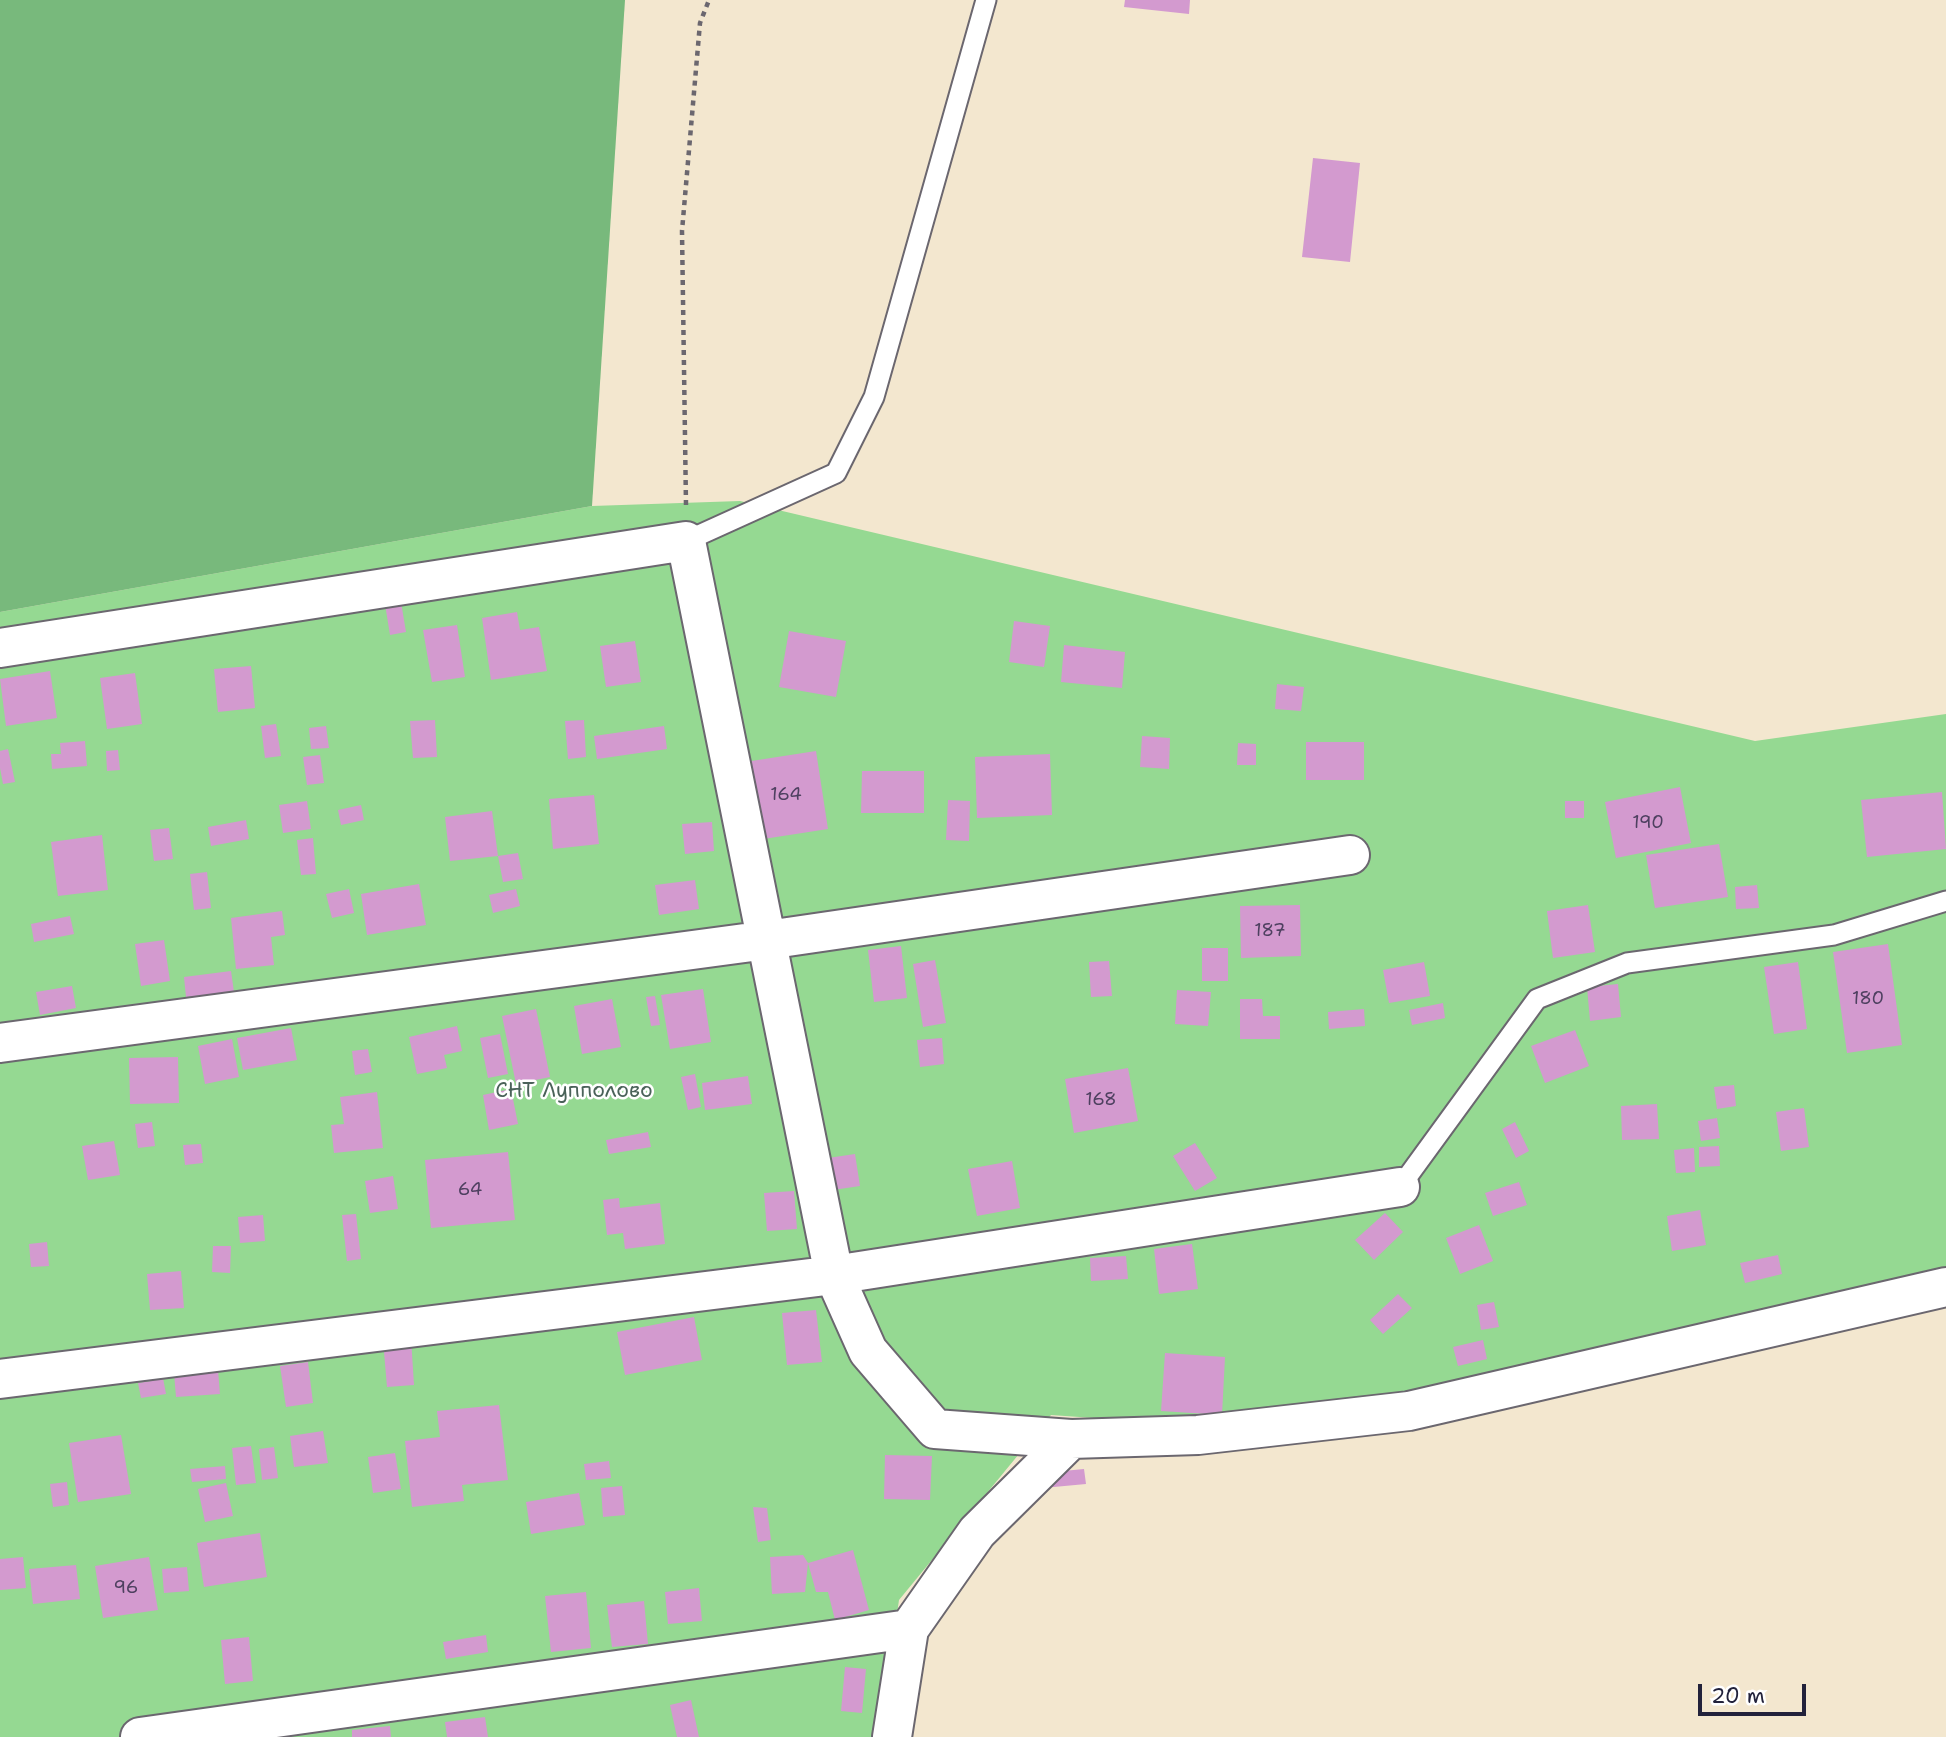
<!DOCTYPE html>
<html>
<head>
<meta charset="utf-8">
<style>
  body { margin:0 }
  #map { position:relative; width:1946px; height:1737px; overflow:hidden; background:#f3e7cf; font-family:"Shantell Sans",sans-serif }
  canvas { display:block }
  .scale { position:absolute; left:1698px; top:1684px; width:108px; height:32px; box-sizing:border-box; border:4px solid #22223b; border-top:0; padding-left:9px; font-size:21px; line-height:24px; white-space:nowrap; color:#22223b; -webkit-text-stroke:5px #fff; paint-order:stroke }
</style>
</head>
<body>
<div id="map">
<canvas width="1946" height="1737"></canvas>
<div class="scale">20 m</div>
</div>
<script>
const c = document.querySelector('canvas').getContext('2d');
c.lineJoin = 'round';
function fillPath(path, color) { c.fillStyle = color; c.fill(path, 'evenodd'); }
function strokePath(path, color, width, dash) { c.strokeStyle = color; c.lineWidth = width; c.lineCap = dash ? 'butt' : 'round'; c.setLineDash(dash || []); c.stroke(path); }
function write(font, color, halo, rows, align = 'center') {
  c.font = font + ' "Shantell Sans",sans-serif'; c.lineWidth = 5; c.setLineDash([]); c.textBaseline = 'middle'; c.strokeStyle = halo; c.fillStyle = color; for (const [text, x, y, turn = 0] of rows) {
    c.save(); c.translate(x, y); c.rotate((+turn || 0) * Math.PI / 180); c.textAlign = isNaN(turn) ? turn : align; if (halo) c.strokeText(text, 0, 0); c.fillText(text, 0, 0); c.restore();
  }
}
const green = new Path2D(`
  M740 501 1755 741 1946 714V1268L1436 1389 1193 1425 1051 1415 899 1600 879 1737H0V612L592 506Z`);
const forest = new Path2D(`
  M0 0H625L592 506 0 612Z`);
const building = new Path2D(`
  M1125 0H1190L1189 14 1124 7Z
  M1313 158 1360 163 1350 262 1302 257Z
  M400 596 406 632 390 635 384 598Z
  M517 612 520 630 539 627 547 671 491 680 482 618Z
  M1014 621 1050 626 1044 667 1009 662Z
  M457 625 465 677 432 682 423 630Z
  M789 631 846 641 836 697 779 687Z
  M635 641 641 682 606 687 600 646Z
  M1064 645 1125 652 1122 688 1061 682Z
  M251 666 255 708 218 712 214 669Z
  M50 671 57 718 6 726 0 679Z
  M135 673 142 724 107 729 100 678Z
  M1277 684 1304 687 1301 711 1275 709Z
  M435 720 437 757 413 758 410 721Z
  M584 720 586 757 568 759 565 721Z
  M276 724 281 756 265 758 261 726Z
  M326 726 329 748 311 749 309 728Z
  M664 726 667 749 597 759 594 736Z
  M1142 736 1170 738 1169 769 1140 767Z
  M85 741 87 766 52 769 51 754H61L60 743Z
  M1306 742H1364V780H1306Z
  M1238 743 1256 744V765H1237Z
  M8 749 15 782 3 784 0 768V751Z
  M118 750 120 770 107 771 106 751Z
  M816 751 828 829 757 840 745 762Z
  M1050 754 1052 815 977 818 975 757Z
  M320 755 324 783 307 785 303 757Z
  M862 771H924V813H861Z
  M1680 787 1691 843 1616 858 1605 802Z
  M1942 792 1946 849 1867 857 1861 800Z
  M594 795 599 844 553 849 549 799Z
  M948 800 970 801 969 841 946 840Z
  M307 801 311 829 283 833 279 805Z
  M1565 801H1584V818H1565Z
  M361 805 364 820 341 825 338 810Z
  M492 811 498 856 450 861 445 817Z
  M246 820 249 839 211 846 208 827Z
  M712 822 714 851 685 854 682 824Z
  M169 828 173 859 154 861 150 830Z
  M102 835 108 890 58 896 51 842Z
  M313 838 316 874 301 875 297 840Z
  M1719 844 1728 897 1655 908 1646 855Z
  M518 853 523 879 503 882 498 856Z
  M207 872 211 908 194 910 190 874Z
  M695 880 699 909 659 915 655 885Z
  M419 884 426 925 367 935 361 894Z
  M1757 885 1759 908 1736 909 1735 887Z
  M349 889 354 913 332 918 326 894Z
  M516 889 520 906 493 913 489 895Z
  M1300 905 1301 956 1241 958 1240 906Z
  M1588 905 1595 952 1553 958 1547 911Z
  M282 911 285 935 271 937 274 965 236 969 231 918Z
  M70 916 74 934 34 942 31 924Z
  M164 940 170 981 141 986 135 944Z
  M1888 944 1902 1045 1847 1053 1833 952Z
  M901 946 907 998 874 1002 868 950Z
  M1202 948H1228V981H1202Z
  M935 960 946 1023 923 1027 913 964Z
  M1109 961 1112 996 1091 997 1089 962Z
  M1424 962 1430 996 1389 1003 1383 970Z
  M1798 962 1807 1029 1774 1034 1764 967Z
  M231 971 234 992 186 997 184 977Z
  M1618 984 1621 1017 1590 1021 1587 987Z
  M72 986 76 1008 40 1015 36 992Z
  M703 989 711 1042 670 1049 661 995Z
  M1177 990 1211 992 1208 1026 1175 1024Z
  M655 996 660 1025 651 1026 646 997Z
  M612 999 621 1047 582 1054 574 1006Z
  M1240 999H1262L1263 1016H1280V1039H1240Z
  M1443 1003 1445 1018 1412 1025 1409 1010Z
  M536 1009 550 1077 516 1084 502 1016Z
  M1364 1009 1365 1026 1329 1029 1328 1012Z
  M457 1026 462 1051 444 1055 447 1068 417 1074 409 1037Z
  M291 1028 297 1060 243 1070 237 1038Z
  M1575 1030 1589 1066 1545 1083 1531 1046Z
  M500 1034 508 1074 488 1078 480 1038Z
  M942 1038 944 1064 920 1067 917 1040Z
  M232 1039 239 1077 205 1084 198 1046Z
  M368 1049 372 1072 355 1075 352 1051Z
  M178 1057 179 1103 130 1104 129 1058Z
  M1128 1068 1138 1121 1074 1133 1065 1079Z
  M695 1074 701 1107 688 1110 681 1077Z
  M748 1076 752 1104 705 1110 702 1083Z
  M1734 1085 1736 1106 1717 1109 1714 1087Z
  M511 1089 518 1124 489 1130 483 1095Z
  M377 1092 383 1148 334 1153 331 1125 344 1124 340 1097Z
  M1657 1104 1659 1139 1622 1140 1621 1106Z
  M1804 1108 1809 1147 1781 1151 1776 1112Z
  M1717 1118 1720 1138 1701 1141 1698 1121Z
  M152 1122 155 1146 138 1148 135 1124Z
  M1515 1122 1529 1151 1516 1158 1502 1129Z
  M648 1132 651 1147 609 1154 606 1140Z
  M114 1141 120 1175 88 1180 82 1146Z
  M1195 1143 1217 1178 1195 1191 1173 1156Z
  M201 1144 203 1163 185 1165 183 1145Z
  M1719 1146 1720 1166 1699 1167V1147Z
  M1694 1148 1695 1172 1676 1173 1674 1150Z
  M508 1152 515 1220 431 1228 425 1160Z
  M855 1154 860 1186 833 1190 828 1158Z
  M1012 1161 1020 1208 977 1216 968 1169Z
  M393 1176 398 1209 370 1213 365 1181Z
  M1519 1182 1527 1205 1493 1216 1485 1193Z
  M794 1191 797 1229 767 1231 764 1193Z
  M619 1198 620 1208 660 1203 665 1244 625 1249 623 1233 607 1235 603 1200Z
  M1700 1210 1706 1245 1672 1251 1667 1216Z
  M1385 1213 1403 1232 1374 1260 1355 1240Z
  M356 1214 361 1259 347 1261 342 1215Z
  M263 1215 265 1241 240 1243 238 1217Z
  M1479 1225 1493 1261 1460 1274 1446 1238Z
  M47 1242 49 1266 31 1267 29 1244Z
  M1192 1244 1198 1289 1159 1294 1154 1249Z
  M213 1246H231L230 1273 212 1272Z
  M1778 1255 1782 1274 1745 1283 1740 1263Z
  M1126 1256 1128 1279 1091 1281 1090 1258Z
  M181 1271 184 1308 150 1310 147 1274Z
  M1398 1294 1412 1308 1383 1334 1370 1320Z
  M1494 1302 1499 1327 1481 1330 1477 1305Z
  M816 1310 822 1362 787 1365 782 1313Z
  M694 1317 702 1360 625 1375 617 1332Z
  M411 1338 414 1385 387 1387 383 1340Z
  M1483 1340 1487 1359 1458 1366 1453 1347Z
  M1165 1353 1225 1357 1222 1415 1161 1411Z
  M308 1362 313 1403 286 1407 280 1366Z
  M161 1367 166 1394 141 1398 138 1383 151 1381 149 1369Z
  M218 1370 220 1394 176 1397 174 1373Z
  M499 1405 508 1480 462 1485 464 1501 412 1507 405 1441 440 1437 437 1411Z
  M323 1431 328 1463 294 1467 290 1436Z
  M121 1435 131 1494 78 1502 69 1443Z
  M251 1446 256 1483 236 1485 232 1448Z
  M274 1447 278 1478 262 1480 259 1449Z
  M395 1453 401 1489 373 1493 368 1457Z
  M885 1455 932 1456 930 1500 884 1499Z
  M609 1461 611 1478 586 1480 584 1464Z
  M225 1466 226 1479 192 1482 190 1469Z
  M1084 1469 1086 1484 1043 1488 1042 1473Z
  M67 1482 69 1505 53 1507 50 1484Z
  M226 1483 233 1516 205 1522 198 1489Z
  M622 1486 625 1515 603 1517 601 1488Z
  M579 1493 585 1525 531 1534 526 1502Z
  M753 1507 767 1508 771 1540 758 1542Z
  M260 1533 267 1577 204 1587 197 1543Z
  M853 1550 869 1610 835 1620 828 1592H816L808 1563Z
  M803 1555 808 1563 805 1592 772 1594 770 1557Z
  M23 1557 26 1588 0 1590V1559Z
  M149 1557 158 1610 103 1618 95 1566Z
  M76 1565 80 1599 33 1604 29 1569Z
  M187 1567 189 1591 164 1593 162 1569Z
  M699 1588 702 1621 668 1624 665 1592Z
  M586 1592 591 1648 551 1652 545 1596Z
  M644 1601 648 1644 612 1647 607 1605Z
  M486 1635 488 1652 446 1659 443 1642Z
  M249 1637 253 1681 225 1684 221 1640Z
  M845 1667 866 1669 862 1713 841 1711Z
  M691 1700 699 1737H677L670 1705Z
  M485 1717 488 1737H447L445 1722Z
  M390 1726 391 1737H352V1730Z`);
const path = new Path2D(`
  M686 505 682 231 700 23 709 0`);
const lane = new Path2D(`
  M686 541 836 473 874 397 986 0
  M1400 1187 1537 999 1627 963 1834 935 1946 901`);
const street = new Path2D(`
  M0 648 686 541 834 1275 868 1351 935 1429 1071 1439 1198 1435 1409 1411 1946 1287
  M0 1043 767 940 1350 855
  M0 1379 834 1275 1400 1187
  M140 1737 909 1629
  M892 1737 909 1629 977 1532 1071 1439`);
const numberNames = [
  ["164",786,795],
  ["190",1648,823],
  ["187",1270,931],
  ["180",1868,999],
  ["168",1101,1100],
  ["64",470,1190],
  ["96",126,1588]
];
const parkNames = [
  ["СНТ Лупполово",574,1092]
];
fillPath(green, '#95d992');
fillPath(forest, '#78b97c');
fillPath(building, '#d39acf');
strokePath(lane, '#6b676f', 23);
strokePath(street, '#6b676f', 42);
strokePath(path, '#6b676f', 4.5, [5, 5]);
strokePath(lane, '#fff', 19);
strokePath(street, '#fff', 38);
write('18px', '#4e4060', null, numberNames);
write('21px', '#4a6259', '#fff', parkNames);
</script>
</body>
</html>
